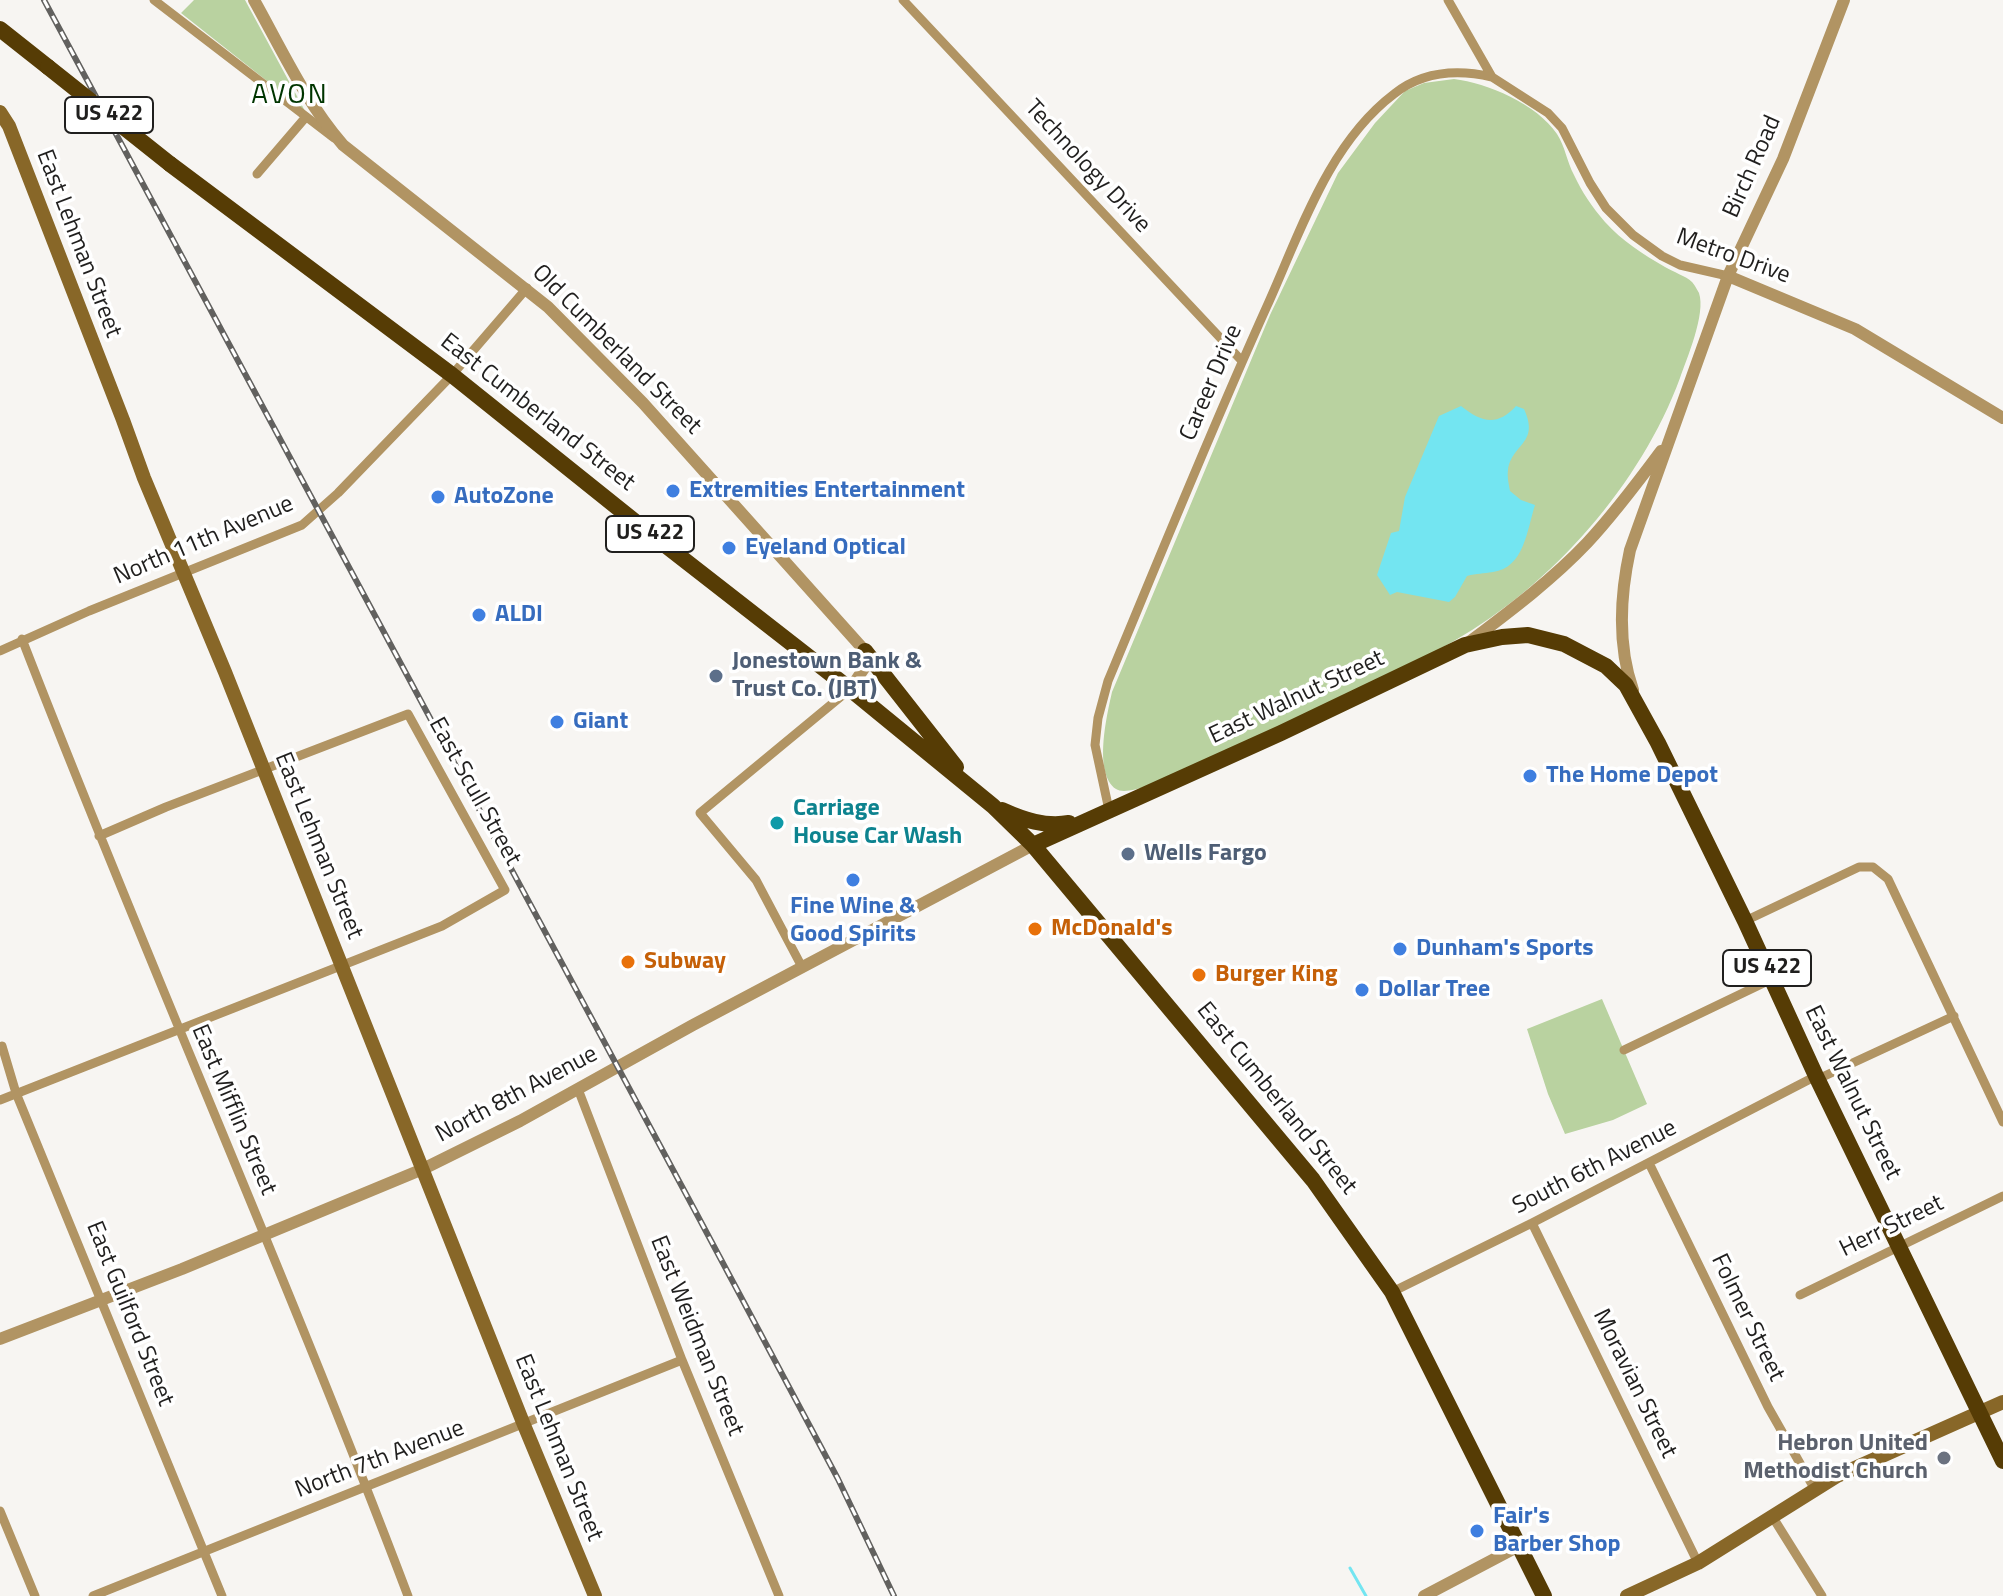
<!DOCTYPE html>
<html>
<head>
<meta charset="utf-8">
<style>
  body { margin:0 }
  canvas { display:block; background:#f7f5f2 }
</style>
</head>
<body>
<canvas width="2003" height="1596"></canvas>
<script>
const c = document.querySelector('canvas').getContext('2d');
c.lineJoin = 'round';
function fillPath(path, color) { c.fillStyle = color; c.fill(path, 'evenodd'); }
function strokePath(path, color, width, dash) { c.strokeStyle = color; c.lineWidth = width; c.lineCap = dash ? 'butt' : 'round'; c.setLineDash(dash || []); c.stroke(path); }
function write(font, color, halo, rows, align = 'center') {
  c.font = font + ' "Titillium Web",sans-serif'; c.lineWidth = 7; c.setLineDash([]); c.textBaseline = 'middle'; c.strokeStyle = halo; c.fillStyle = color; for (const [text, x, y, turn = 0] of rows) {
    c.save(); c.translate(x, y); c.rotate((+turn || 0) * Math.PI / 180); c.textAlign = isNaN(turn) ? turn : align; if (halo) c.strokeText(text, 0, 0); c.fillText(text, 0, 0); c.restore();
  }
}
const green = new Path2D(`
  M194 0H245L305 111 181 13Z
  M1454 79C1487 83 1537 104 1557 134 1565 146 1567 162 1574 175 1582 192 1592 207 1605 222 1621 240 1644 255 1665 267 1673 272 1686 276 1692 282 1694 284 1698 291 1699 293 1706 314 1687 358 1680 378 1641 484 1552 585 1454 641 1386 680 1313 710 1244 743 1222 753 1133 801 1116 789 1093 773 1107 715 1112 692L1270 315 1338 173 1375 123 1405 91 1424 83Z
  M1602 999 1647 1104 1613 1120 1565 1134 1548 1094 1527 1029Z`);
const water = new Path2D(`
  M1461 406C1481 422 1497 427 1516 406L1524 409C1540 444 1512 443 1508 470 1507 477 1509 485 1510 491L1521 500 1535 505C1527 530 1524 568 1493 572 1483 574 1477 573 1467 576L1455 597 1449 602 1397 592 1390 595 1377 575 1391 533 1399 531 1405 497 1439 416Z`);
const stream = new Path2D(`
  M1350 1568 1366 1596`);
const minor = new Path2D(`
  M154 0 334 138
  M903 0 1242 361
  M1448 0 1492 77 1548 113 1562 128 1590 183 1606 208 1633 235 1662 256 1680 265 1728 276
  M257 174 305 118
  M22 639C146 960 286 1274 408 1596
  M0 651 89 611 302 525 338 493 452 375 527 288
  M1109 810 1095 745 1098 718 1108 681C1160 556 1211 430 1267 306 1300 233 1328 144 1394 94 1423 71 1457 69 1492 77
  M1745 921 1859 867H1873L1888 879 2003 1122
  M802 967 756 880 700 813 850 689
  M2 1046 16 1093 222 1596
  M1624 1050 1772 979
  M1818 1079 1954 1016
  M578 1089 682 1360 779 1596
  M0 1100 442 926 505 890 408 714 166 807 99 836
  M1649 1163 1768 1407 1814 1488
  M1532 1223 1698 1563
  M1392 1292 1532 1223 1816 1076
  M1800 1295 2003 1196
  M0 1511 35 1596
  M1772 1516 1822 1596
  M93 1596 682 1360`);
const tertiary = new Path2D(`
  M254 0C282 50 305 101 343 145L548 307 643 403 865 651 867 664 850 689
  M1728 276 1855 329 2003 418
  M1468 643C1509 612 1552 580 1587 543 1614 514 1638 482 1661 451
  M1633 690C1617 644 1620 596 1630 550L1728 276 1783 159 1844 0
  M0 1339 182 1269 423 1169 520 1121 693 1025 1033 845
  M1424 1596 1517 1547`);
const secondary = new Path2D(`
  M0 112 9 126 123 420 144 478 225 672 524 1425 595 1596
  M1627 1596 1698 1563 1837 1476 2003 1402`);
const trunk = new Path2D(`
  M0 29 48 67
  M170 164 452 375 633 520 850 689 993 806 1033 845 1313 1180 1392 1292 1544 1596
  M865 651 956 767
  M1002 810C1024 820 1045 827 1069 823
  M1033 845 1281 733 1465 645 1502 637 1528 635 1564 644 1606 666 1626 685 1658 743 1745 921 1816 1076 2003 1461`);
const rail = new Path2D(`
  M44 0 693 1207 838 1479 894 1596`);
const trunkBridge = new Path2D(`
  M48 67 170 164`);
const markers = [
  [673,491,8,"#3f7fe0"],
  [438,497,8,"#3f7fe0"],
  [729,548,8,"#3f7fe0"],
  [479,615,8,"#3f7fe0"],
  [716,676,8,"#5c6f8a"],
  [557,722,8,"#3f7fe0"],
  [1530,776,8,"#3f7fe0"],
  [777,823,8,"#0f9aa8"],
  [1128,854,8,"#5c6f8a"],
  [853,880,8,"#3f7fe0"],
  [1035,929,8,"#e8710a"],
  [1400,949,8,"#3f7fe0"],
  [628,962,8,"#e8710a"],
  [1199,975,8,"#e8710a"],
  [1362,990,8,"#3f7fe0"],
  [1944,1458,8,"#6b7280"],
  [1477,1531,8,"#3f7fe0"]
];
const shields = [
  [109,115,88],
  [650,534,88],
  [1767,968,88]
];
const shieldNames = [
  ["US 422",109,115],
  ["US 422",650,534],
  ["US 422",1767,968]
];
const streetNames = [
  ["Technology Drive",1087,167,47],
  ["Birch Road",1753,167,-66],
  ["East Lehman Street",78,244,69],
  ["Metro Drive",1733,257,20],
  ["Old Cumberland Street",616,350,45],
  ["Career Drive",1212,383,-67],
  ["East Cumberland Street",537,413,38],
  ["North 11th Avenue",204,541,-23],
  ["East Walnut Street",1297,698,-25],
  ["East Scull Street",474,792,61],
  ["East Lehman Street",318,846,68],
  ["East Walnut Street",1852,1093,64],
  ["North 8th Avenue",517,1095,-28],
  ["East Cumberland Street",1276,1099,51],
  ["East Mifflin Street",233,1110,67],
  ["South 6th Avenue",1595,1168,-27],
  ["Herr Street",1892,1227,-26],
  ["East Guilford Street",129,1314,68],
  ["Folmer Street",1747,1318,64],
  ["East Weidman Street",696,1336,68],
  ["Moravian Street",1634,1384,64],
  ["East Lehman Street",558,1448,68],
  ["North 7th Avenue",380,1460,-21]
];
const shopNames = [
  ["Extremities Entertainment",689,491],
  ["AutoZone",454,497],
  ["Eyeland Optical",745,548],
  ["ALDI",495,615],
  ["Giant",573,722],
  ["The Home Depot",1546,776],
  ["Fine Wine &",853,907,"center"],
  ["Good Spirits",853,935,"center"],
  ["Dunham's Sports",1416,949],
  ["Dollar Tree",1378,990],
  ["Fair's",1493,1517],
  ["Barber Shop",1493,1545]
];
const serviceNames = [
  ["Jonestown Bank &",732,662],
  ["Trust Co. (JBT)",732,690],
  ["Wells Fargo",1144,854]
];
const cultureNames = [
  ["Carriage",793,809],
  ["House Car Wash",793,837]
];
const foodNames = [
  ["McDonald's",1051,929],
  ["Subway",644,962],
  ["Burger King",1215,975]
];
const worshipNames = [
  ["Hebron United",1928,1444],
  ["Methodist Church",1928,1472]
];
const quarterNames = [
  ["AVON",290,96]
];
fillPath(green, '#b9d2a0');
fillPath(water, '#73e5f1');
strokePath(stream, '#73e5f1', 3);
strokePath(minor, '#b19463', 9);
strokePath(tertiary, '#b19463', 12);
strokePath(secondary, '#886728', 14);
strokePath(trunk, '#563c05', 16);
strokePath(rail, '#62615f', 6);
strokePath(rail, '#fff', 3, [9]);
strokePath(trunkBridge, '#563c05', 16);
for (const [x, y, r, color] of markers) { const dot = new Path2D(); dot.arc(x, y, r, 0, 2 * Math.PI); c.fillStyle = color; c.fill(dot); strokePath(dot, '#fff', 3); }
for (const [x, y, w] of shields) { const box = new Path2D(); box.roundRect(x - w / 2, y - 18, w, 36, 6); c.fillStyle = '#fff'; c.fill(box); strokePath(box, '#201f1e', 2); }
write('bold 22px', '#201f1e', null, shieldNames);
write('24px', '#201f1e', '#fff', streetNames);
write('bold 24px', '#366cbe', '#fff', shopNames, 'left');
write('bold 24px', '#4e5e75', '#fff', serviceNames, 'left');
write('bold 24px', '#0d838f', '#fff', cultureNames, 'left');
write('bold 24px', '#c56008', '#fff', foodNames, 'left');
write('bold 24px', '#5b616d', '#fff', worshipNames, 'right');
c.letterSpacing = '2px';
write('28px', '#003500', '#fff', quarterNames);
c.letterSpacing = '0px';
</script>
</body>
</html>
